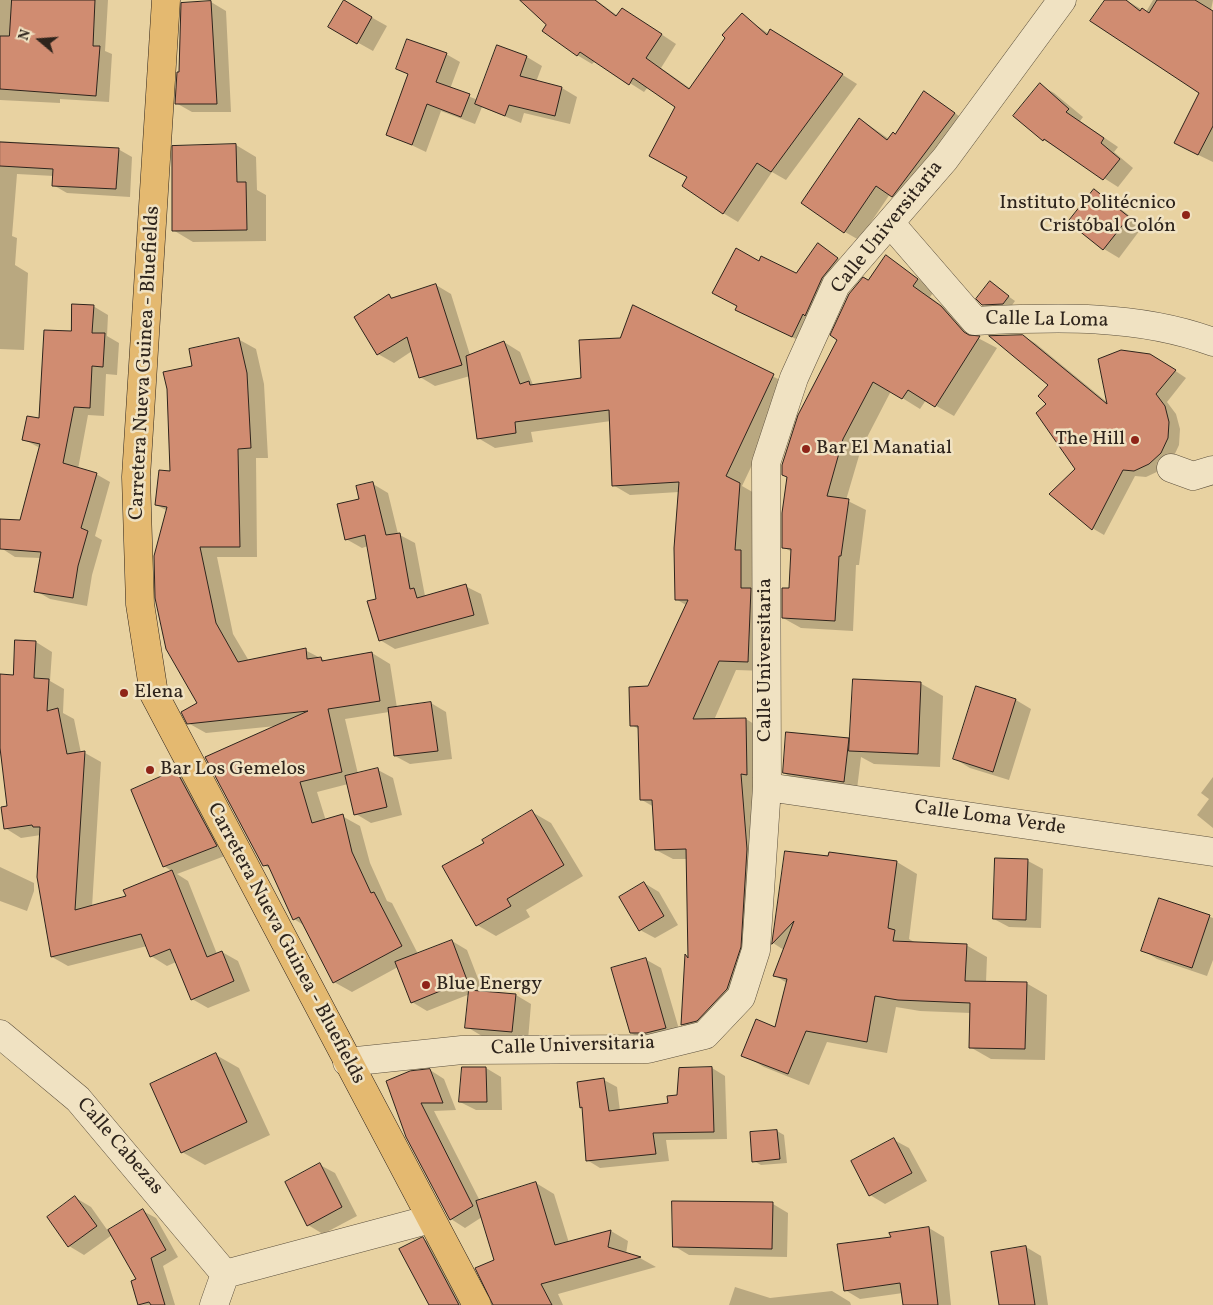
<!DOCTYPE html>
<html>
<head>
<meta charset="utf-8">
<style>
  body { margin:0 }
  #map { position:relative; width:1213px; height:1305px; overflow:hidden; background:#e8d2a1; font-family:Vollkorn,serif }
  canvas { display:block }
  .north { position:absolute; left:15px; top:15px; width:50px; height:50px; -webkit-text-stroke:4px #f0e2c2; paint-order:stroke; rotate:288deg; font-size:14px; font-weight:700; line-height:20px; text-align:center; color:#2e241c }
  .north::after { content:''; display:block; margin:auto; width:18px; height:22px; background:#2e241c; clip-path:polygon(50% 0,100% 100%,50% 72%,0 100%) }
</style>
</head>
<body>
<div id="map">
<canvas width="1213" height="1305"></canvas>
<div class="north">N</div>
</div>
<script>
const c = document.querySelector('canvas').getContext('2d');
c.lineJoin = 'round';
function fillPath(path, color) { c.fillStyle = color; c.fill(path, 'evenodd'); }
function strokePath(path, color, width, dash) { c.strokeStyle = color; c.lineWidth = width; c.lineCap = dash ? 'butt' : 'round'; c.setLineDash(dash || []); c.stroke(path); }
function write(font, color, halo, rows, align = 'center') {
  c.font = font + ' Vollkorn,serif'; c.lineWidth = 5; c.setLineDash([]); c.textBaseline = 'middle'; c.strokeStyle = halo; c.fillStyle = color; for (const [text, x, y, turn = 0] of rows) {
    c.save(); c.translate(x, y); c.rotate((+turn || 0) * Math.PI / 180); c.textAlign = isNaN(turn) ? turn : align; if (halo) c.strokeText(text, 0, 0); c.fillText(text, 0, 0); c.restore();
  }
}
const shadow = new Path2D(`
  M0 0H108L105 51 112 54 109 102 60 99V103L0 100Z
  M522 0H596L618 16 637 18 676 44 661 68 691 89 742 15 769 34 786 39 857 84 786 180 772 172 738 222 723 213 677 107 648 87 644 92 595 61 592 64 577 55 544 31 548 25Z
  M1107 0H1126L1146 12 1153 0H1213L1211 10 1213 12V162L1190 151 1200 93Z
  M211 2 226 11 231 112H192L176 103Z
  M344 2 387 26 373 51 330 27Z
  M497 46 527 57 542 66 536 82 562 88 577 97 570 124 524 113 521 123 482 107 475 124 441 111 426 152 388 134 409 75 397 68 446 54 460 62 450 89 478 100Z
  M1040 85 1054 93 1083 117 1080 121 1118 147 1114 152 1133 168 1118 187 1044 140 1014 116Z
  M925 93 968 122 907 204 890 194 859 240 845 232 860 119 889 139 895 135Z
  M0 141 118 149 132 157 130 197 67 193 53 185 54 176 17 174 12 236 17 238 15 265 28 273 24 350 0 349Z
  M236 145 256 157 257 190 266 195V241L193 242 173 230Z
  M1094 191 1109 200 1143 226 1119 258 1104 249 1070 222Z
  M818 245 857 271 812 347 737 310 759 263 796 275Z
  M886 257 935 290 930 297 959 318 976 337 997 348 954 416 926 400 920 409 891 391 861 449 846 500 866 510 859 565H856L853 631 801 628 783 618 791 590 792 552 783 547 868 281Z
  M990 283 1015 301 1010 308H990L983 304Z
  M436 285 451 294 470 355 504 342 520 352 533 385 582 380 621 339 634 307 790 385 742 486 756 494 752 557 757 561 765 671 736 670 714 720 746 719 762 729 757 957 699 1034 683 1024 687 956 689 958 687 859H673L656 850 654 807 642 800 640 730 632 725 686 605 676 599 679 492 630 495 613 485 611 421 531 432 533 442 495 448 478 438 470 376 435 386 420 377 412 351 394 363 378 354 389 296 394 298Z
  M93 306 108 315 107 336 119 343 117 375 106 374 104 416 88 415 78 469 96 474 110 482 95 536 102 540 92 575 87 606 50 599 36 591 41 558 15 557 1 548 21 521 40 448 23 439 40 419 72 333Z
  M1023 336 1035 343 1108 403 1162 362 1186 378 1167 402 1176 414 1180 429 1179 445 1172 460 1161 470 1146 477 1135 476 1104 535 1092 528 1076 469 1047 404 1050 385Z
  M238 339 256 349 264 384 268 458H256L257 557H217L233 634 249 661 305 650 326 661 372 653 390 664 397 708 431 703 446 712 452 759 410 764 395 756 389 712 345 719 358 774 378 770 393 778 402 815 371 823 356 814 348 784 317 792 326 821 342 816 360 826 370 863 387 901 392 903 418 954 452 941 467 950 482 989 475 991 516 995 531 1004 528 1040 482 1036 467 1027 470 994 427 1011 412 1002 398 967 352 992 334 982 305 926 294 919 272 870 264 865 276 726 206 733 188 723 199 704 168 511 156 505 171 473 194 367Z
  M373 484 388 493 398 534 415 543 425 596 465 586 481 594 489 624 395 649 380 640 377 600 368 546 362 548 346 539 360 500Z
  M36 642 52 652 50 681 64 689 63 713 74 719 81 753H85L101 762 92 907 127 897 173 872 164 866 176 771 190 779 230 854 177 874 188 881 217 954 222 952 238 961 250 991 208 1008 192 999 176 962 167 966 151 956 147 946 68 966 52 957 41 835 21 838 5 828 8 807 0 746V675L14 676Z
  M920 683 943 696 940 767 874 764 861 757 857 789 798 781 784 773 848 740 851 741Z
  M977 688 1016 700 1031 709 1009 780 970 768 955 759Z
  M1213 777V828L1197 815 1209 799 1201 793Z
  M532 812 551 823 583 876 526 910 530 917 496 936 477 925Z
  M786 852 897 862 917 874 909 939 916 943 966 945 987 957 986 982 1026 983 1047 995 1045 1060 991 1059 970 1047 971 1013 920 1011 896 1007 887 1053 827 1042 809 1085 764 1067 743 1055 776 1029 787 983 774 975 784 950 773 943Z
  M1028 861 1043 869 1041 928 1009 927 994 919Z
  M0 867 34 883V891L27 911 0 901Z
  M644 883 659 892 678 925 655 938 640 930Z
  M1160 899 1213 918V960L1207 976 1157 959 1142 950Z
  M645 959 661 968 681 1036 647 1042 631 1033Z
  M216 1055 239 1068 270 1135 205 1165 182 1152Z
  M486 1068 501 1077 502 1110H476L460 1102Z
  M712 1068 725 1076 727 1139 666 1140 669 1161 600 1168 587 1160 583 1108 581 1107 604 1080 617 1087 620 1111 669 1104Z
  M430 1070 444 1079 456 1110 434 1111 480 1201 536 1183 554 1194 569 1243 611 1231 628 1241 626 1254 640 1258 656 1267 558 1294 563 1305H509L482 1217 465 1228 451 1219 407 1136Z
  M777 1131 784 1135 787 1163 761 1165 754 1161Z
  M894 1140 909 1148 927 1181 885 1204 870 1195Z
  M320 1165 335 1173 357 1216 323 1234 308 1225Z
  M76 1198 91 1207 108 1231 143 1211 156 1218 178 1257 163 1266 175 1305H139L132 1282 138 1280 112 1235 84 1255 69 1246Z
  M773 1204 788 1213 787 1257 689 1255 674 1246Z
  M929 1228 944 1237 951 1305H904L903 1293 860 1299 845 1290 893 1238Z
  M423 1239 439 1247 469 1305H430Z
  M1026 1247 1041 1256 1048 1305H1000Z
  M735 1287 770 1298 832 1291 850 1302 851 1305H729Z`);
const building = new Path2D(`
  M12 0H95L93 46H100L96 96 0 89V36H9Z
  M344 0 372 17 357 44 328 27Z
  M520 0H595L616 16 622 8 662 34 646 58 689 89 725 38 722 35 742 13 767 35 770 29 843 74 771 172 757 163 723 214 682 186 687 177 649 156 675 107 633 78 629 85 580 52 577 56 542 31 546 25Z
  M1105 0H1126L1140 11 1142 8 1149 13 1157 0H1195L1213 11V126L1198 155 1174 143 1199 93 1090 21Z
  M211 1 217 104H175L177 72H179L181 3Z
  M407 39 447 53 436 82 470 94 461 117 427 104 412 145 386 135 408 74 396 69Z
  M497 45 527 56 520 76 562 87 555 116 509 105 505 116 475 104Z
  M1040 83 1069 109 1066 112 1104 138 1101 143 1120 159 1103 180 1044 139 1043 141 1013 116Z
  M924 91 955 113 892 197 876 186 844 233 801 203 859 118 887 140 893 132 895 134Z
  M0 142 119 148 116 189 52 186 53 169 0 166Z
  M236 144 237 182H246L247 230 172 231V146Z
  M1094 189 1129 217 1103 250 1068 222Z
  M818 243 838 258 822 278 805 316 803 314 792 337 735 310 737 306 712 293 736 248 759 261 761 256 796 273Z
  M886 255 918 279 913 286 941 306 964 332 969 335 980 336 935 407 908 390 902 399 873 382 843 439 827 496 849 499 841 556H839L835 621 782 618V588H789L791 549 782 548V513L787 477 782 475V465L798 415 837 340 830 335 849 294 863 277 868 280Z
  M990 281 1009 296 1003 304 982 305 976 299Z
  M436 284 462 365 419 378 407 337 377 355 354 317 389 294 391 298Z
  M72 304 94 305 92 333H105L103 367 92 366 90 408 74 407 63 463 97 473 81 528 88 531 78 566 73 598 34 592 41 552 0 549V519L20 520 40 444 22 440 27 416 39 418 44 330 71 331Z
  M633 305 774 374 726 476 740 483 735 550H741V588H751L748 662 719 661 693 719 746 718 747 775 741 774 747 849 741 947 727 989 697 1021 681 1025 685 954 688 958 686 849 655 850 652 800H640L638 726H630L629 687 648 686 688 600H675L674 548 679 482 612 486 609 410 515 422 516 433 477 439 466 356 504 341 520 384 529 381 530 385 581 378 579 340 620 338Z
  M1023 335 1107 404 1098 359 1121 350 1150 354 1176 370 1156 394 1165 406 1169 422 1168 438 1161 453 1149 464 1134 471 1123 470 1092 530 1049 494 1075 469 1036 413 1046 404 1038 396 1048 385 989 336Z
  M239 338 247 373 251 448 238 449 240 547H200L216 623 238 662 306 648 307 659 321 657 322 661 372 652 380 701 328 709 342 772 300 782 312 823 343 814 352 852 371 893 374 892 402 946 333 983 299 917 293 920 268 865 263 866 205 757 308 711 187 724 181 712 197 703 166 649 155 598 154 556 167 507 155 505 159 470 170 471 167 389 163 372 192 366 189 349Z
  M373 482 386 535 400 533 410 589 414 588 417 598 466 584 474 615 379 641 367 601 376 599 365 535 345 540 337 504 359 499 356 486Z
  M15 640 36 641 34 678 49 679 47 711 58 708 67 754 85 751 75 910 126 896 123 890 172 870 207 957 222 951 234 981 191 1000 170 949 150 957 141 934 51 957 37 877 40 827H33L32 825 4 829 1 807 7 806 0 748V674L13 675Z
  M853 679 921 682 918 754 849 751Z
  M976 686 1016 699 993 772 953 759Z
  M431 702 438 751 394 756 388 708Z
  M786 732 849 738 844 782 783 773Z
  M378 768 387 807 354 815 345 776Z
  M176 770 217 846 163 867 131 790Z
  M532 810 564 865 507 899 511 906 476 926 442 866 484 843 482 840Z
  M785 851 828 856 829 852 897 861 888 928 895 930 893 941 967 944 965 981 1027 982 1025 1049 969 1048 970 1003 898 1000 875 996 867 1042 806 1031 788 1074 741 1056 756 1019 775 1027 787 979 773 976 794 921 772 944Z
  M995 858 1028 859 1026 920 993 919Z
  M644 882 664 916 639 931 619 897Z
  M1159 898 1210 915 1192 968 1141 951Z
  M452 940 467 980 411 1003 395 962Z
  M646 958 666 1028 646 1033H630L611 968Z
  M469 990 516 994 512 1032 465 1028Z
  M216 1053 247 1122 181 1153 150 1084Z
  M462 1067H486L487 1102H459Z
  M712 1067 714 1132 653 1133 656 1154 586 1161 582 1107 580 1108 577 1082 604 1078 609 1111 668 1103 667 1096 677 1095 679 1068Z
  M430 1069 443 1103H421L473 1206 450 1220 406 1137 386 1081 410 1071Z
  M777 1130 780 1159 752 1162 750 1132Z
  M894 1138 912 1173 869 1196 851 1161Z
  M320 1163 342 1207 307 1226 285 1182Z
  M536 1182 555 1245 611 1230 608 1247 641 1257 541 1284 552 1305H493L475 1268 494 1260 476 1201Z
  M75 1196 97 1226 68 1247 47 1217Z
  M672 1201 773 1202 772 1249 673 1247Z
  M143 1209 166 1250 151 1258 165 1305H151L149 1302 138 1305 131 1281 136 1279 108 1230Z
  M929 1227 938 1305H903L900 1283 844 1291 837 1244 891 1237 889 1233Z
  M423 1237 459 1305H429L399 1249Z
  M1026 1246 1035 1305H999L991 1252Z`);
const minor = new Path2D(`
  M891 224 975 321C1055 317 1138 314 1213 342
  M1171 468 1193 476 1213 470
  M767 787 1213 852
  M0 1034 78 1099 225 1274
  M347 1062 462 1050 648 1049 705 1035 741 997 756 950 767 787 766 463 794 378 836 285 945 159 1062 0
  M214 1305 225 1274 431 1219`);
const highway = new Path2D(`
  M166 0 136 477 140 604 154 694 477 1305`);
const markers = [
  [1186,215,5,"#8f2418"],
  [1135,440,5,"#8f2418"],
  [806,449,5,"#8f2418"],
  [124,693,5,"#8f2418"],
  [150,770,5,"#8f2418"],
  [426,985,5,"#8f2418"]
];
const poiNames = [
  ["Instituto Politécnico",1176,204,"right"],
  ["Cristóbal Colón",1176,227,"right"],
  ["The Hill",1125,440,"right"],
  ["Bar El Manatial",816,449],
  ["Elena",134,693],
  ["Bar Los Gemelos",160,770],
  ["Blue Energy",436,985]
];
const streetNames = [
  ["Calle Universitaria",888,228,-51],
  ["Calle La Loma",1047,321,1],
  ["Carretera Nueva Guinea - Bluefields",146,363,-87],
  ["Calle Universitaria",766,660,-90],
  ["Calle Loma Verde",990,819,8],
  ["Carretera Nueva Guinea - Bluefields",285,944,62],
  ["Calle Universitaria",573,1047,-2],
  ["Calle Cabezas",119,1147,49]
];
fillPath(shadow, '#0003');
fillPath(building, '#d08c71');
strokePath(building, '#2e241c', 1);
strokePath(minor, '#5c503d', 29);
strokePath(highway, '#2e241c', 29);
strokePath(minor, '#f0e2c2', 28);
strokePath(highway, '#e4b970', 28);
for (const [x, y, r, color] of markers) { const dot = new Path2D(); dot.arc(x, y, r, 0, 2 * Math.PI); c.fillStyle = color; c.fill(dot); strokePath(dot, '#f0e2c2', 2); }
write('20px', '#2e241c', '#f0e2c2', poiNames, 'left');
write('20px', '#2e241c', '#f0e2c2', streetNames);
</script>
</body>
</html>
